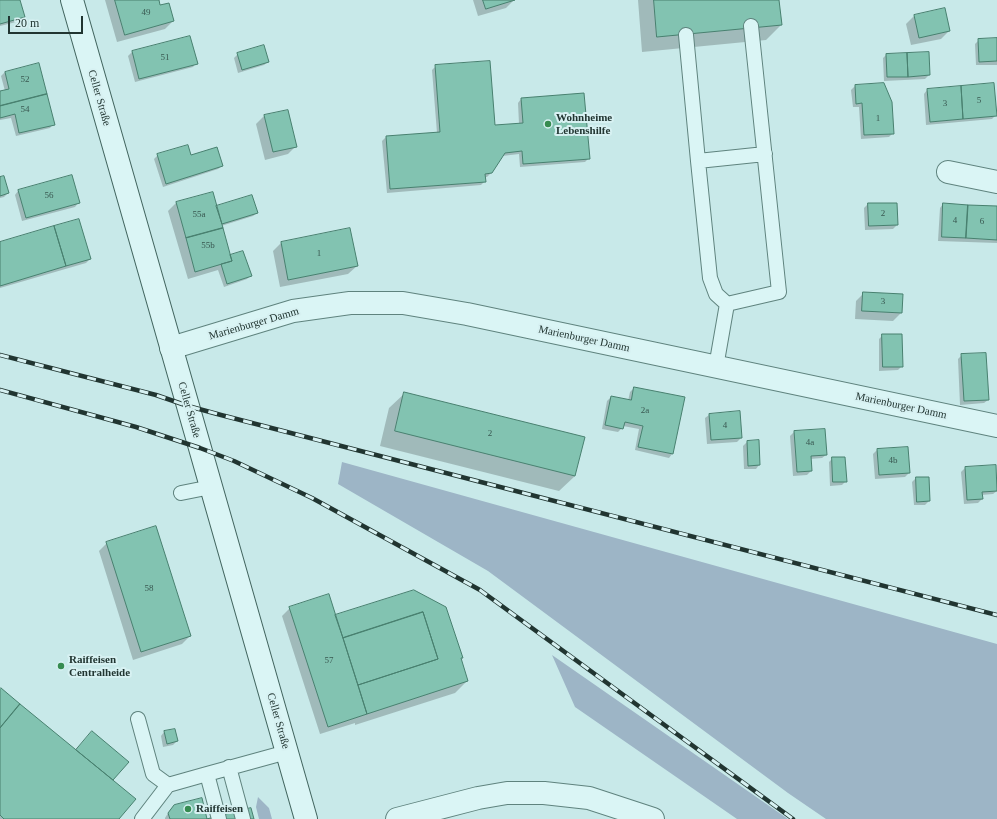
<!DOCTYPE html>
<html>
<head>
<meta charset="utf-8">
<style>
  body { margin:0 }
  #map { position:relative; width:997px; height:819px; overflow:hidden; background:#c8e9e9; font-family:"Times New Roman",serif }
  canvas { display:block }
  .scale { position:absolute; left:8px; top:16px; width:75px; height:18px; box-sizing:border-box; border:2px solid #213531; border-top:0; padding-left:5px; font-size:12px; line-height:14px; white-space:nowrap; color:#213531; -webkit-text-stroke:3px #d7f1f2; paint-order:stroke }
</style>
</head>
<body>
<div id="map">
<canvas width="997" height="819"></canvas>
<div class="scale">20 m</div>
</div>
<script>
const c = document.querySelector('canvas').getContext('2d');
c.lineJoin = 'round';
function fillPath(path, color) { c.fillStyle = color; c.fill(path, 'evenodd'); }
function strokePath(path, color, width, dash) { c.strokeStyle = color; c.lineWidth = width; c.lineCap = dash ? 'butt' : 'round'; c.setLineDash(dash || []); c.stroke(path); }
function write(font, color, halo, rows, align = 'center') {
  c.font = font + ' "Times New Roman",serif'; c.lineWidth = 4; c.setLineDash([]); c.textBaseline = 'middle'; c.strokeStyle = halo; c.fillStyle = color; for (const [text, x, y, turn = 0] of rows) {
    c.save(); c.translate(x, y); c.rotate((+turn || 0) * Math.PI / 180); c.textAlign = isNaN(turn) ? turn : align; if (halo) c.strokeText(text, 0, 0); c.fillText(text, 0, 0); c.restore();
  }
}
const green = new Path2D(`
  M342 462 997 644V819H826L788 793 488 571 338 484Z
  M552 655 788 819H737L575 707Z
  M258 797 269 808 272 819H259L256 807Z`);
const shadow = new Path2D(`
  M0 0H19L24 17 20 21 0 26Z
  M105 0H158L160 7 173 21 165 29 117 42Z
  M473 0H514L506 8 478 16Z
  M638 0H778L781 25 766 40 642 52Z
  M914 16 949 31 941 39 911 45 906 24Z
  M189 37 196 63 193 67 135 82 128 56 132 52Z
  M997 39V65H976L975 44 979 40Z
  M238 54 268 62 264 65 238 73 234 58Z
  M886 55 929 75 925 79 884 81 883 58Z
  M436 66 494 126 519 124 518 103 521 99 589 158 585 162 520 167 519 154 502 156 491 173 487 177H484L485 181 481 185 387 193 382 141 386 137 437 133 432 70Z
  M5 72 53 124 50 128 16 136 11 118 0 120V92L5 91 1 76Z
  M883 84 893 133 889 137 861 139 859 107H853L851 90 855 86Z
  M927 90 996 115 992 119 926 125 924 94Z
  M288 111 296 146 288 154 265 160 256 124 264 116Z
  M158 155 191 156 222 166 218 169 163 187 154 159Z
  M0 178 8 193 4 197 0 198Z
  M18 191 78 203 75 207 22 221 15 195Z
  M176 203 257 213 253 216 221 226 230 256 251 275 247 279 224 287 218 270 188 279 168 211Z
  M868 204H896L897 225 893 229 865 230 864 208Z
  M943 204 997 207V243L938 241 940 208Z
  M0 243 90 259 86 263 0 288Z
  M281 243 357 266 348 274 280 287 273 251Z
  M864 293 901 313 893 321 855 319 856 301Z
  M883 335 902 366 898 370 879 371V339Z
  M962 355 988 400 984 403 960 405 958 359Z
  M634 388 684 398 672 454 669 458 635 450 639 429 623 426 622 428 618 432 602 429 607 401 611 397 628 401 630 392Z
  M405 393 575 476 559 491 380 446 389 408Z
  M709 415 741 438 737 442 707 444 705 418Z
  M794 432 826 455 822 458 810 459 811 471 807 475 793 476 790 436Z
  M747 442 759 465 756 469H744L743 446Z
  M877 450 909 473 905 477 875 479 873 454Z
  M833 458 846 481 842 485 830 486 829 462Z
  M965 468 997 491 993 494 981 495 982 499 978 503 964 504 961 472Z
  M916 478 929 501 925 505H914L912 482Z
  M107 543 190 636 182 644 133 660 99 551Z
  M290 608 335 617 462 657 460 659 467 681 455 693 355 725V723L320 734 282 616Z
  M0 690 75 750 92 733 127 762 112 780 118 819H0Z
  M164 732 177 741 173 745 163 747 161 736Z
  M174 806 206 819H165V818L170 810Z`);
const building = new Path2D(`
  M0 0H20L25 17 0 24Z
  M115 0H159L160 5 169 3 174 21 125 35Z
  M483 0H515L486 9Z
  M654 0H779L782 25 657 37Z
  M945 8 950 31 919 38 914 15Z
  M190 36 198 64 139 79 132 51Z
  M997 38V61L979 62 978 39Z
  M264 45 269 62 242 70 237 53Z
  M929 52 930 75 908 77 907 53Z
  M907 53 908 77H887L886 54Z
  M490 61 495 125 523 123 521 98 584 93 590 159 523 164 522 151 505 153 492 173 485 174 486 182 390 189 386 136 440 132 435 65Z
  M39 63 47 94 0 106V91L9 89 5 72Z
  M884 83 892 102 894 134 864 135 862 103 856 104 855 85Z
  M994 83 997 116 963 119 961 86Z
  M961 86 963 119 930 122 927 89Z
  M47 94 55 125 19 133 15 114 0 118V106Z
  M288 110 297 147 273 152 264 115Z
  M188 145 191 155 217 147 223 166 166 184 157 154Z
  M72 175 80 203 26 218 18 190Z
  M4 176 9 193 0 196V177Z
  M213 192 223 228 186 238 176 202Z
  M252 195 258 213 222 224 216 206Z
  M868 203H897L898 225 869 226Z
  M943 203 968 205 966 238 942 237Z
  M968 205 997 206V240L966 238Z
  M79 219 91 259 66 266 54 226Z
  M54 226 66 266 0 286V242Z
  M223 228 232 261 195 272 186 238Z
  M350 228 358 266 288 280 281 242Z
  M243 251 252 276 227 284 221 264 232 261 230 255Z
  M863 292 903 294 902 313 862 311Z
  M882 334H902L903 367H883Z
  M986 353 989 400 964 401 961 354Z
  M634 387 685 397 673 454 638 447 643 426 625 422 623 429 605 425 611 396 631 400Z
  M404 392 585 437 575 476 395 431Z
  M740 411 742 438 711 440 709 414Z
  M825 429 827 455 811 456 812 471 797 472 794 431Z
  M759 440 760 465 748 466 747 441Z
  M908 447 910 473 879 475 877 449Z
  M832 457H845L847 482H833Z
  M996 465 997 491 982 492 983 499 967 500 965 467Z
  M916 477H929L930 501 917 502Z
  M156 526 191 636 141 652 106 542Z
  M414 590 446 607 463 658H461L468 681 367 714 358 685 438 659 423 612 343 638 335 615Z
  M329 594 367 714 328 727 289 607Z
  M423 612 438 659 358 685 343 638Z
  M1 688 20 704 0 728V689Z
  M20 704 136 799 119 819H4L0 815V728Z
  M175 729 178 741 167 744 164 731Z
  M92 731 129 762 113 780 76 750Z
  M202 798 207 819H170L168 813 174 805Z
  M251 808 254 819H207Z`);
const lane = new Path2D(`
  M686 35 698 161 710 278 716 294 727 304
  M698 161 765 154
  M727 304 779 292 751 26
  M716 367 727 304
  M181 493 211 487
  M138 719 153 774 168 785
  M229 767 243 819
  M142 819 168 785 207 774
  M219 819 207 774 287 752`);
const street = new Path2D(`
  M948 172 997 182
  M171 348 293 311 350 303H403L467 314 997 426
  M397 819 478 798 507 793H544L589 798 653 819`);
const secondary = new Path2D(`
  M72 0 306 819`);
const rail = new Path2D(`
  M0 355 156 395 188 406 221 415 997 615
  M0 390 136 427 200 448 234 461 312 498 480 590 793 819`);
const markers = [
  [548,124,4,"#368b50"],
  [61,666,4,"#368b50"],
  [188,809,4,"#368b50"]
];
const numberNames = [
  ["49",146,13],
  ["51",165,58],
  ["52",25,80],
  ["5",979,101],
  ["3",945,104],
  ["54",25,110],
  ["1",878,119],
  ["56",49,196],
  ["2",883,214],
  ["55a",199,215],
  ["4",955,221],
  ["6",982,222],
  ["55b",208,246],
  ["1",319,254],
  ["3",883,302],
  ["2a",645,411],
  ["4",725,426],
  ["2",490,434],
  ["4a",810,443],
  ["4b",893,461],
  ["58",149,589],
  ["57",329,661]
];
const streetNames = [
  ["Celler Straße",99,98,74],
  ["Marienburger Damm",254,324,-16],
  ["Marienburger Damm",584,339,12],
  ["Marienburger Damm",901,406,12],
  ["Celler Straße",189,410,74],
  ["Celler Straße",278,721,74]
];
const poiNames = [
  ["Wohnheime",556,118],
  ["Lebenshilfe",556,131],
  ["Raiffeisen",69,660],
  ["Centralheide",69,673],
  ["Raiffeisen",196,809]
];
fillPath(green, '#9db5c6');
fillPath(shadow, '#0003');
fillPath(building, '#82c3b1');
strokePath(building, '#48806f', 1);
strokePath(lane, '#5f837e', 16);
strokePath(street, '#5f837e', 24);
strokePath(secondary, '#42655f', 24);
strokePath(lane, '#daf5f5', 14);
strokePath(street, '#daf5f5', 22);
strokePath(secondary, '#daf5f5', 22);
strokePath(rail, '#213531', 4.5);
strokePath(rail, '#d7f1f2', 3, [9]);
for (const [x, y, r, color] of markers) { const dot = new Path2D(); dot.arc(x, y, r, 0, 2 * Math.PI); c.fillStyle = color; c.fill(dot); strokePath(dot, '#d7f1f2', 1.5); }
write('9px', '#395851', null, numberNames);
write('11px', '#213531', '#d7f1f2', streetNames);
write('bold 11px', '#213531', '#d7f1f2', poiNames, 'left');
</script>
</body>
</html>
